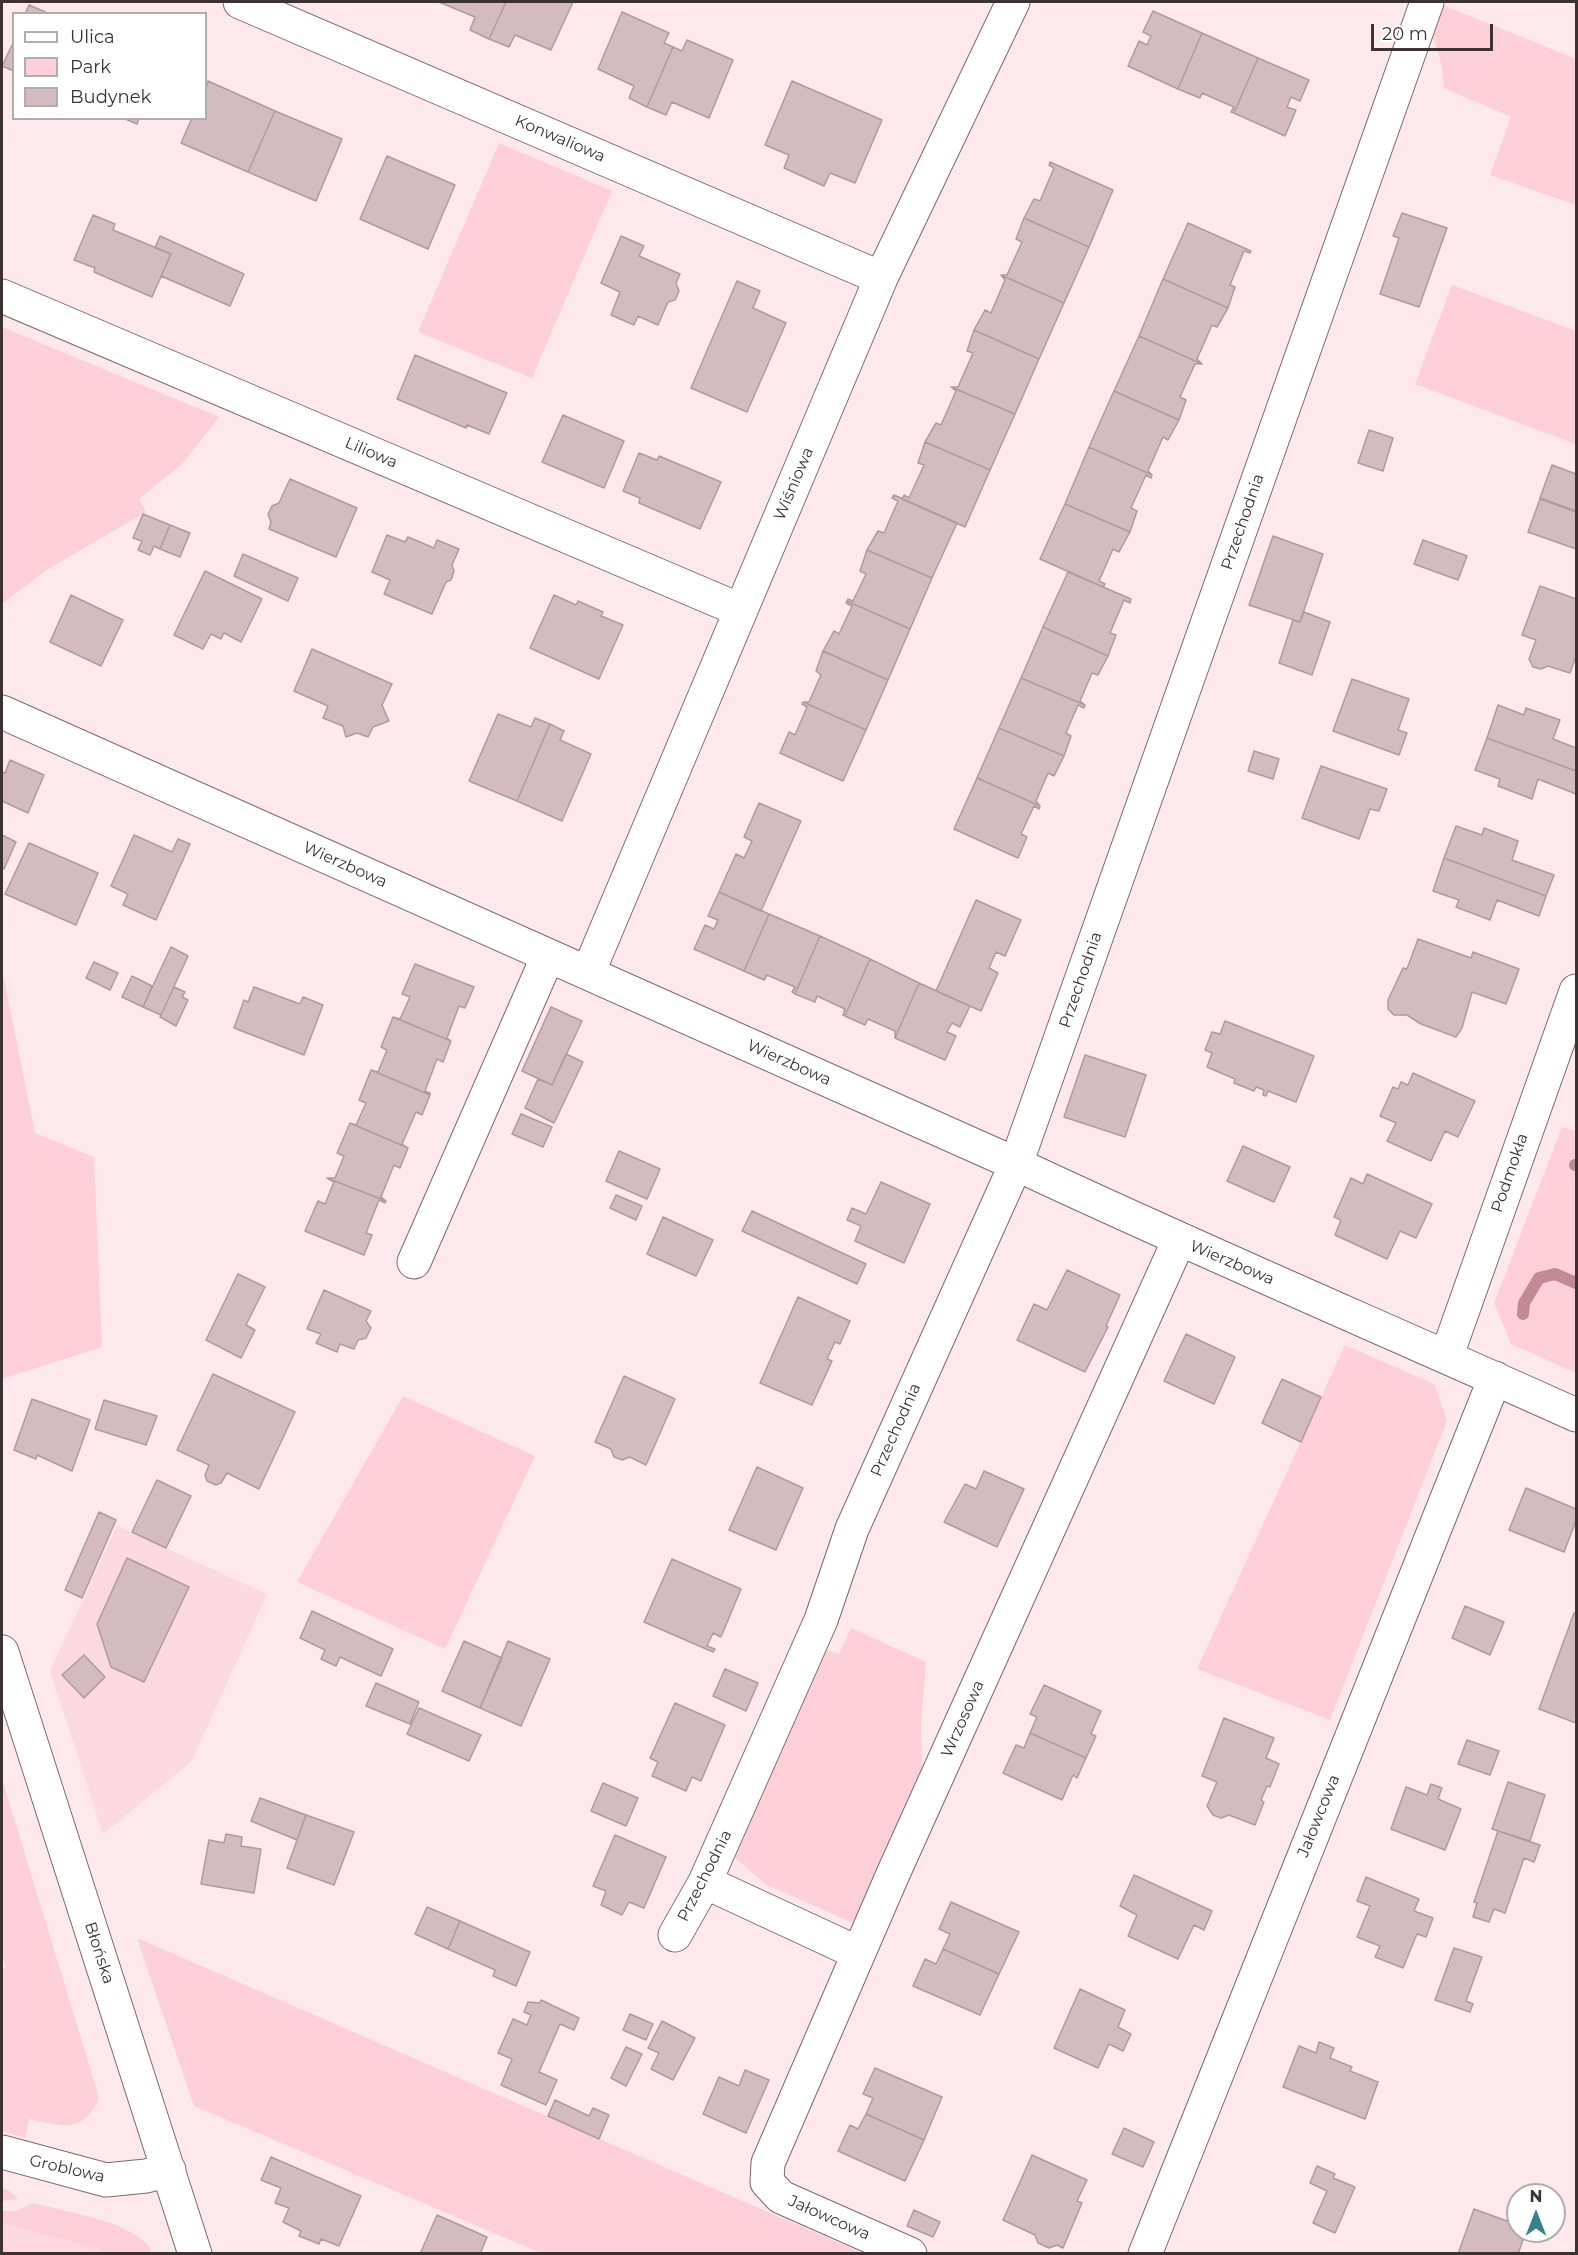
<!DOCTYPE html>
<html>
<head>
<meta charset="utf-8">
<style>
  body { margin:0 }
  #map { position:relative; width:1578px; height:2255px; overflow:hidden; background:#fde8ec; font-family:Montserrat,sans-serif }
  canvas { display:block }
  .frame { position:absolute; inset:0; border:3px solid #3c3234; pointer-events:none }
  .legend { position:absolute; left:12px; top:12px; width:195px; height:108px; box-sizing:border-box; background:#fff; border:2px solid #b1adae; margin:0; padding:8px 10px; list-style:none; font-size:18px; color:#3c3234 }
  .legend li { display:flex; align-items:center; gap:12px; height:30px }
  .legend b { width:30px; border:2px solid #b1adae }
  .north { position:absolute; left:1506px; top:2183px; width:60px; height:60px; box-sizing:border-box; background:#fff; border:2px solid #b1adae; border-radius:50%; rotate:0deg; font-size:16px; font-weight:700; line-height:24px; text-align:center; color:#3c3234 }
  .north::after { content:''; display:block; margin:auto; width:21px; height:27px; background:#3a7f8d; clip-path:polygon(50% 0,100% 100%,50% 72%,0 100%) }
  .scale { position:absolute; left:1371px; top:24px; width:122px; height:27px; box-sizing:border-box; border:3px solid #3c3234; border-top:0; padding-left:8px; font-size:18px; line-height:21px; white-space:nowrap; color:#3c3234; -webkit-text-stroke:4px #fff; paint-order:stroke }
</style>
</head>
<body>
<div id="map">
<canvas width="1578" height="2255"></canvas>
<div class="frame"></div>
<ul class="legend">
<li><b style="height:8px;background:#fff"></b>Ulica</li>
<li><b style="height:16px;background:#fdcfd9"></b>Park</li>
<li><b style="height:16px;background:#d4bbc0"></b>Budynek</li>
</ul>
<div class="north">N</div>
<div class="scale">20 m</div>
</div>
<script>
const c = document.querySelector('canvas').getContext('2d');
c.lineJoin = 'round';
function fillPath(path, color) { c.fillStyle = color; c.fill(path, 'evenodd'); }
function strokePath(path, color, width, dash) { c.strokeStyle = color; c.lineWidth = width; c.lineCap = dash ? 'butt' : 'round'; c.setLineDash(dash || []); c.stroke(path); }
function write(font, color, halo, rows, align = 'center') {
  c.font = font + ' Montserrat,sans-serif'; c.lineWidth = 4.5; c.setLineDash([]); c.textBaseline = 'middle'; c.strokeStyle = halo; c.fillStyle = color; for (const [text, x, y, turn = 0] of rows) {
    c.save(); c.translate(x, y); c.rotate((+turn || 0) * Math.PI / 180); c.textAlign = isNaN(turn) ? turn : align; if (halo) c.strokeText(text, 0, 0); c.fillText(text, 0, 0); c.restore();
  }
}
const built = new Path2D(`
  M117 1526 267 1594 192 1761 103 1834 50 1671Z
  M2 2223 98 2249 99 2253H2Z`);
const green = new Path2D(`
  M1438 3 1576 59V205L1490 175 1511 117 1444 88C1442 67 1440 48 1428 30Z
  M499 143 612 191 532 378 418 332Z
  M1452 285 1576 331V444L1415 384Z
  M2 327 219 417 183 463 139 499 146 512 48 569 2 604Z
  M2 969 35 1133 94 1157 102 1347 2 1379Z
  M1562 1127 1576 1131V1373L1511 1344 1494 1303Z
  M1345 1345 1434 1384 1447 1421 1330 1720 1197 1669Z
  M403 1396 535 1456 445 1649 297 1582Z
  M851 1628 926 1662 921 1723 922 1772 853 1923 767 1885 734 1857 826 1650 839 1654Z
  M2 1779 99 2097C84 2135 61 2126 29 2119L25 2138 2 2131V1968H6L2 1956Z
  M137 1938 862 2253H541L194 2106Z
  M2 2188 10 2191 18 2199 2 2201Z
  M33 2203C62 2211 143 2223 152 2253H99L98 2249 2 2223V2211H16Z`);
const stream = new Path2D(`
  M1575 1165H1576
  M1523 1314 1524 1303 1539 1278 1555 1274 1576 1283`);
const building = new Path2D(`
  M439 2H506L489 39 470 30 475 17Z
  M506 2H573L551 50 515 35 509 47 489 39Z
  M29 5 50 14H25Z
  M1153 11 1202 33 1178 89 1128 66 1139 41 1147 45 1151 36 1143 32Z
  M622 12 669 33 664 43 673 47 647 107 629 98 634 86 598 69Z
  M1202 33 1258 58 1234 113 1231 112 1234 107 1202 93 1200 98 1178 89Z
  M687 40 733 60 709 118 672 102 666 115 647 107 673 47 682 51Z
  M14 41V71L2 66Z
  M1258 58 1309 80 1300 101 1291 97 1287 107 1296 110 1285 136 1234 113Z
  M208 81 275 111 248 172 181 143 192 118H206V88Z
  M792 81 882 120 855 183 830 173 824 186 784 168 789 155 765 145Z
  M275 111 342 139 316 201 248 172Z
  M123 118H139L137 124Z
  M387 156 455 185 428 249 360 219Z
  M1050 162 1113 190 1089 247 1024 218 1034 199 1040 201 1054 168 1049 165Z
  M1402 213 1447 228 1419 307 1380 294 1399 238 1393 236Z
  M93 215 115 224 113 230 171 254 152 297 94 272 95 268 74 260Z
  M1024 218 1089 247 1064 303 1001 275H1007L1022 242 1016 239Z
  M1188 223 1251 251 1250 253 1244 251 1230 285 1235 287 1228 308 1163 279Z
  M160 236 244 274 230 306 161 276 171 254 155 248Z
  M621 236 644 246 639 256 680 274 676 283 679 291 675 300 668 302 658 325 638 316 634 325 611 315 620 292 601 283Z
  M1001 275 1064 303 1039 359 974 330 985 310 991 313 1005 280Z
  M1163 279 1228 308 1217 327 1212 325 1197 359 1202 364 1139 336Z
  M737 281 760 291 753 308 786 323 747 412 691 388Z
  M974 330 1039 359 1015 414 951 387H958L973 353 967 351Z
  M1139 336 1202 364H1195L1180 397 1186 400 1179 420 1114 391Z
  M415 355 507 393 489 434 467 425 466 428 397 399Z
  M951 387 1015 414 990 470 925 442 936 423 941 425 956 391Z
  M1114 391 1179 420 1168 440 1163 437 1148 471 1152 475 1089 447Z
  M563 415 624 441 604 488 542 462Z
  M1369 430 1393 438 1383 471 1358 463Z
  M925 442 990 470 965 527 902 499 904 495 909 498 924 465 918 463Z
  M1089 447 1152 475 1151 478 1146 475 1131 508 1137 511 1130 532 1065 504Z
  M639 453 657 460 659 456 721 482 700 529 639 503 640 498 623 491Z
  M1552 465 1576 474V511L1540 498Z
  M290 479 357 508 336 557 269 529 271 522 268 514 272 506 279 503Z
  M894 495 957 523 932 578 867 550 878 531 884 533 898 501 892 498Z
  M1540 499 1576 512V549L1528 532Z
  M1065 504 1130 532 1119 552 1113 549 1099 581 1105 584 1103 587 1040 559Z
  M143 514 170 525 160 549 154 546 150 555 138 550 142 541 133 538Z
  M170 525 190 533 180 557 160 549Z
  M387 535 405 542 408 537 434 548 437 540 459 549 452 565 454 571 451 580 446 582 432 614 384 594 390 580 372 572Z
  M1273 536 1323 554 1300 622 1249 605Z
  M1423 540 1467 556 1458 580 1414 564Z
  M867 550 932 578 910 629 847 601 848 599 853 601 866 574 860 571Z
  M243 554 298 578 288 601 234 576Z
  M205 571 262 599 241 642 224 633 221 639 211 634 203 649 174 635Z
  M1068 572 1131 599 1130 603 1124 600 1110 633 1116 635 1108 656 1043 627Z
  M1540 586 1576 599V656L1570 673 1548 666 1541 669 1533 667 1529 659 1536 640 1522 635Z
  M71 595 123 620 101 666 50 642Z
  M554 595 576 605 578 601 603 612 601 616 623 625 599 679 530 648Z
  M847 601 910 629 888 680 823 651 834 631 839 634 852 606 846 603Z
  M1304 612 1330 622 1312 675 1279 663 1293 620 1300 622Z
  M1043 627 1108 656 1098 675 1092 673 1080 701 1085 705 1021 678Z
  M312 649 392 684 382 705 389 721 373 727 368 737 357 733 346 737 343 726 323 718 328 706 294 691Z
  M823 651 888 680 866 730 803 702H809L821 675 816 671Z
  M1021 678 1085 705 1084 708 1078 705 1066 733 1071 736 1064 756 999 728Z
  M1352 679 1409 699 1398 730 1407 733 1399 755 1333 731Z
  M803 702 866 730 843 781 780 753 789 732 795 735 807 707 802 704Z
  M1498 705 1524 715 1526 708 1560 720 1553 739 1576 748V771L1487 738Z
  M498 714 531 727 535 718 550 724 517 801 469 781Z
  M550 724 564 731 560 740 591 754 562 821 517 801Z
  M999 728 1064 756 1054 776 1048 773 1036 801 1040 806 977 778Z
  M1487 738 1576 771V794L1538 779 1532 799 1498 786 1500 779 1475 770Z
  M1254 751 1279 759 1273 779 1248 771Z
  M10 760 44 775 28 813 2 801V772L5 773Z
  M1321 766 1387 789 1379 811 1370 809 1359 839 1302 818Z
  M977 778 1040 806 1039 809 1034 806 1021 834 1027 837 1018 858 954 829Z
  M759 803 801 821 761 911 719 892 736 854 744 858 752 841 744 837Z
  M1456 826 1482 835 1484 828 1518 841 1512 860 1554 875 1546 896 1444 858Z
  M2 835 16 842 4 869 2 868Z
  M134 835 172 852 178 839 190 844 156 920 123 905 128 894 111 886Z
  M29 843 98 873 76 925 5 894Z
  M1444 858 1546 896 1539 916 1497 900 1490 920 1456 907 1459 900 1433 891Z
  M719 892 769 914 744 971 694 949 705 925 714 929 718 920 708 916Z
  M976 900 1021 920 1005 956 996 952 989 968 998 973 981 1011 936 991Z
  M769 914 820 936 795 994 792 992 795 987 767 975 764 980 744 971Z
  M820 936 870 959 845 1016 843 1015 845 1009 817 996 815 1002 795 994Z
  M1418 939 1471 958 1473 952 1519 969 1506 1004 1472 992 1462 1028 1456 1037 1421 1024 1407 1015H1394L1388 1009V1000L1403 968 1407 969Z
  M171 947 188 956 161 1015 143 1007Z
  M870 959 919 983 895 1038V1031L868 1019 865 1025 845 1016Z
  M94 962 118 973 110 990 86 978Z
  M415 964 474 987 465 1008 459 1006 447 1038 451 1041 393 1017 400 1019 410 997 402 994Z
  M132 976 152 986 143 1007 122 997Z
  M919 983 970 1006 960 1027 952 1023 947 1032 956 1036 945 1060 895 1038Z
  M174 987 185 992 182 997 188 1000 176 1026 160 1017Z
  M254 987 300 1004 303 997 323 1005 304 1055 234 1028 244 1000 248 1002Z
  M551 1007 582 1021 552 1085 522 1071Z
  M393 1017 451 1041 443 1062 437 1059 425 1091 430 1093V1095L371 1070 378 1072 387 1050 381 1047Z
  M1225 1021 1314 1056 1296 1102 1268 1091 1266 1096 1263 1095 1264 1090 1256 1087 1254 1091 1234 1083 1235 1079 1207 1067 1212 1053 1205 1050 1212 1032 1220 1034Z
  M566 1054 583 1062 554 1123 525 1108 538 1079 552 1085Z
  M1085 1055 1146 1075 1125 1137 1064 1117Z
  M371 1070 430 1095 422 1115 416 1112 402 1144 408 1148 350 1123 356 1125 366 1103 359 1100Z
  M1413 1073 1475 1101 1458 1137 1445 1131 1431 1161 1387 1141 1396 1123 1380 1116 1393 1087 1398 1089 1401 1082 1408 1085Z
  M521 1114 552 1127 543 1147 512 1134Z
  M350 1123 408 1148 400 1168 394 1165 381 1197 386 1201 327 1178H335L344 1156 337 1153Z
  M1243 1146 1290 1167 1274 1202 1227 1181Z
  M619 1151 660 1169 647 1199 606 1181Z
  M1367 1174 1432 1204 1416 1238 1400 1231 1387 1259 1335 1235 1341 1220 1334 1217 1351 1178 1363 1184Z
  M327 1178 386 1201 385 1203 379 1200 366 1233 372 1235 364 1255 305 1231 318 1201 325 1204 334 1182Z
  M881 1182 930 1204 904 1263 855 1241 861 1226 847 1220 852 1208 866 1214Z
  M616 1195 642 1206 636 1220 610 1208Z
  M752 1211 866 1264 857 1284 742 1231Z
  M663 1217 713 1240 696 1276 647 1254Z
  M1067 1270 1120 1295 1106 1326 1108 1327 1085 1372 1017 1340 1034 1304 1047 1310Z
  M238 1274 265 1287 246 1325 255 1330 241 1358 206 1340Z
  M324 1290 371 1311 366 1321 371 1328 366 1338 358 1340 354 1349 340 1344 337 1352 316 1343 321 1334 307 1329Z
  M798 1297 850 1321 840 1344 835 1342 827 1359 832 1361 812 1405 760 1383Z
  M1186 1334 1235 1357 1214 1404 1164 1381Z
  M213 1374 295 1412 259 1489 227 1473 221 1483 216 1485 207 1481 205 1475 209 1465 177 1450Z
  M624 1376 675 1399 646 1465 630 1457 622 1460 614 1457 611 1449 595 1442Z
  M1282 1379 1321 1397 1301 1442 1262 1423Z
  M32 1399 90 1420 72 1471 37 1455 36 1459 14 1450Z
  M104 1400 157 1416 146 1445 95 1429Z
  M757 1467 803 1488 776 1550 729 1530Z
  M984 1471 1024 1489 997 1547 944 1522 965 1484 976 1489Z
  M157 1480 191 1496 166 1548 132 1532Z
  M1526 1488 1576 1509V1521L1564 1552 1509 1530Z
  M99 1512 116 1520 82 1598 65 1590Z
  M127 1558 189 1587 144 1682 111 1667 97 1624Z
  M672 1559 741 1589 721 1637 713 1633 707 1646 715 1649 713 1652 644 1622Z
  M1465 1606 1504 1622 1490 1655 1452 1638Z
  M312 1611 393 1649 381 1676 340 1657 336 1666 321 1659 325 1650 300 1638Z
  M1574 1613 1576 1614V1723L1539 1709Z
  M464 1641 502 1658 480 1708 442 1691Z
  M508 1641 550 1659 521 1726 480 1708Z
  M84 1655 105 1677 84 1698 62 1675Z
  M725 1669 758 1683 746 1711 713 1696Z
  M376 1683 419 1702 410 1724 366 1706Z
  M1044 1685 1101 1711 1091 1734 1096 1736 1086 1758 1030 1733 1037 1717 1030 1714Z
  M675 1703 725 1725 701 1781 692 1777 686 1791 652 1776 658 1762 650 1758Z
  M419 1708 481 1735 469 1761 407 1734Z
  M1224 1718 1274 1738 1266 1758 1279 1764 1270 1787 1267 1786 1261 1800 1264 1802 1255 1825 1229 1815 1221 1818 1213 1815 1207 1806 1217 1782 1202 1776Z
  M1030 1733 1086 1758 1077 1778 1073 1775 1062 1800 1003 1773 1016 1745 1024 1748Z
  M1467 1740 1499 1751 1490 1775 1458 1764Z
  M1508 1782 1545 1795 1530 1841 1492 1829Z
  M603 1783 638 1798 626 1826 591 1811Z
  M1431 1784 1442 1788 1438 1799 1461 1809 1445 1850 1391 1829 1406 1787 1427 1795Z
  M260 1798 306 1815 297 1840 251 1821Z
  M306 1815 354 1832 334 1885 287 1868Z
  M1498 1831 1540 1845 1534 1862 1524 1858 1505 1913 1494 1909 1489 1922 1473 1917 1477 1903 1474 1902Z
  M226 1834 242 1837 241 1846 261 1849 254 1893 201 1884 209 1840 224 1843Z
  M615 1835 666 1857 644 1908 629 1902 622 1915 601 1905 606 1891 593 1886Z
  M1134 1875 1212 1911 1204 1930 1194 1925 1178 1959 1128 1936 1137 1915 1120 1906Z
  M1366 1877 1419 1899 1414 1911 1433 1918 1426 1937 1417 1934 1403 1968 1375 1957 1380 1946 1357 1937 1370 1906 1357 1901Z
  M951 1902 1019 1932 999 1974 943 1949 950 1934 939 1929Z
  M427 1907 460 1921 448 1949 415 1934Z
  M460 1921 530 1952 516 1986 493 1976 495 1970 448 1949Z
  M1454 1948 1482 1957 1466 2001 1473 2004 1470 2012 1435 2000Z
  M943 1949 999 1974 980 2015 913 1986 925 1959 936 1964Z
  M1080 1989 1125 2010 1118 2027 1131 2034 1123 2051 1109 2044 1098 2068 1054 2048Z
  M541 2000 579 2018 574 2030 560 2024 539 2072 557 2080 546 2105 501 2085 512 2059 498 2053 513 2019 527 2025 531 2015 524 2012 528 2002 540 2003Z
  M630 2014 653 2024 646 2040 623 2030Z
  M662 2021 695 2038 673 2080 651 2069 659 2053 648 2048Z
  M1319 2042 1334 2048 1330 2058 1352 2067 1350 2071 1378 2082 1365 2119 1283 2087 1299 2046 1316 2053Z
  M626 2047 642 2054 626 2086 611 2078Z
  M875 2068 942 2097 924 2140 866 2114 873 2098 863 2094Z
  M745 2070 769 2080 746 2133 703 2114 719 2077 739 2086Z
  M555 2100 589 2116 593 2108 609 2115 599 2139 548 2116Z
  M866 2114 924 2140 905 2181 838 2151 850 2125 858 2129Z
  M1124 2128 1154 2142 1143 2167 1112 2154Z
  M1032 2155 1087 2180 1077 2201 1082 2203 1063 2248 1057 2245 1049 2248 1038 2243 1035 2235 1003 2220Z
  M271 2157 361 2196 339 2246 321 2239 319 2244 299 2236 301 2231 283 2222 289 2208 275 2203 281 2188 261 2180Z
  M1317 2166 1335 2174 1333 2178 1355 2187 1335 2233 1313 2223 1327 2191 1310 2183Z
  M1474 2209 1518 2225V2231H1526L1518 2254H1458Z
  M914 2210 940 2222 933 2237 907 2226Z
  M437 2215 487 2237 480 2254H420Z`);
const minor = new Path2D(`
  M240 2 881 278
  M2 296 740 610
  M2 712 1016 1164C1201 1251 1390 1331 1576 1415
  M588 973 881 278 1013 2
  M414 1262 548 956
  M1447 1355 1576 991
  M2 1652 195 2254
  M705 1882 858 1953
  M675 1935 705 1882 821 1620 852 1529 1016 1164 1427 2
  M2 2152 106 2180 146 2176 169 2170
  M910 2254 781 2197 767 2182 768 2163 893 1874 1179 1240
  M1145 2254 1495 1378`);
const streetNames = [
  ["Konwaliowa",560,139,23],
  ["Liliowa",371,453,23],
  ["Wiśniowa",794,484,-67],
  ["Przechodnia",1243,522,-71],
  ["Wierzbowa",345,865,24],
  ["Przechodnia",1081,980,-71],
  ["Wierzbowa",789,1063,24],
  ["Podmokła",1510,1173,-71],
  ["Wierzbowa",1232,1263,23],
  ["Przechodnia",896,1430,-66],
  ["Wrzosowa",963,1719,-66],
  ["Jałowcowa",1319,1816,-68],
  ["Przechodnia",705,1876,-63],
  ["Błońska",99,1953,72],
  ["Groblowa",67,2169,13],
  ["Jałowcowa",829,2218,24]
];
fillPath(built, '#fcd9e1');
fillPath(green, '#fdcfd9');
strokePath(stream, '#c28997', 12);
fillPath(building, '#d4bbc0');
strokePath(building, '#b1999e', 1.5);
strokePath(minor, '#7f686d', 35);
strokePath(minor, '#fff', 33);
write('16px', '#3c3234', '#fff', streetNames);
</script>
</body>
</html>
